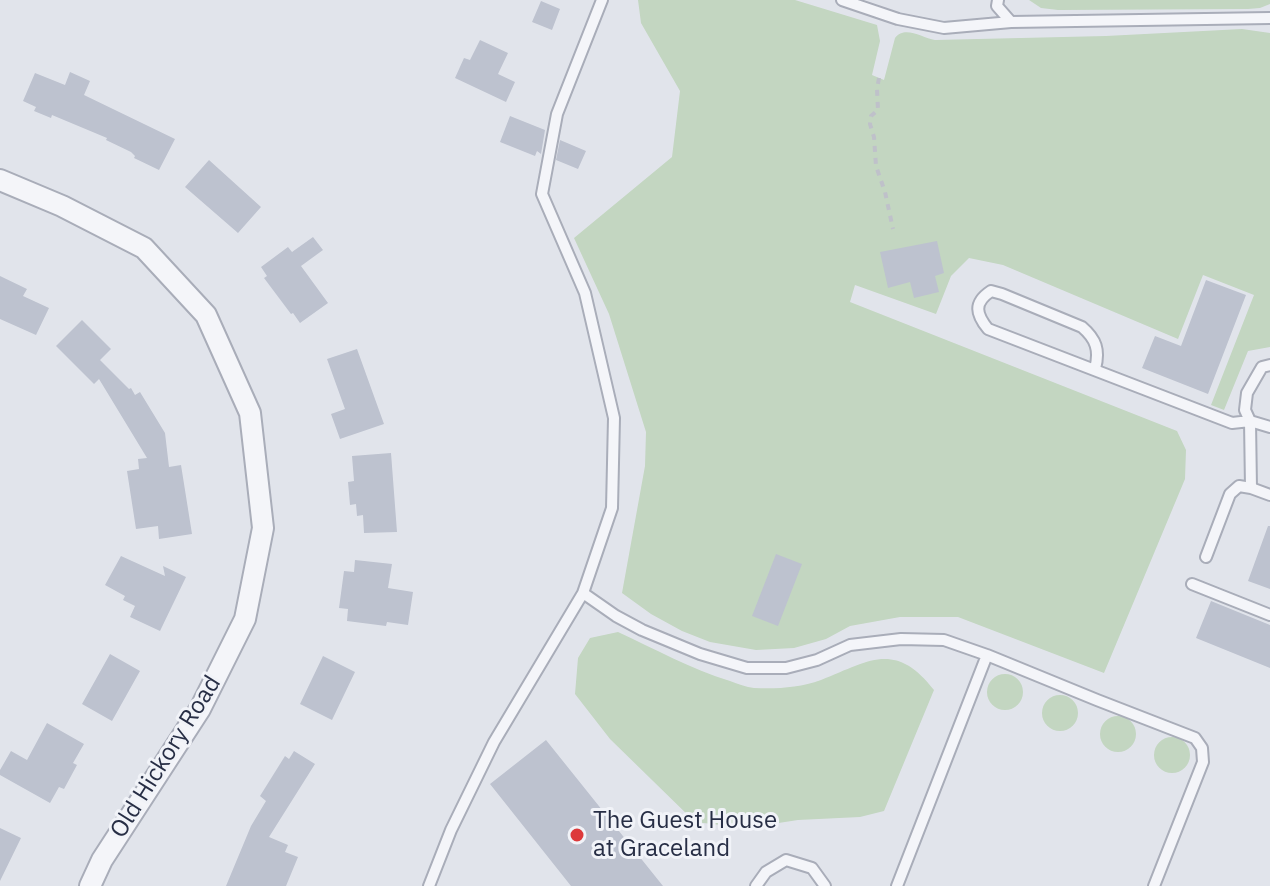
<!DOCTYPE html>
<html>
<head>
<meta charset="utf-8">
<style>
	body { margin:0 }
	canvas { display:block; background:#e1e4eb }
</style>
</head>
<body>
<canvas width="1270" height="886"></canvas>
<script>
const ctx = document.querySelector('canvas').getContext('2d');
ctx.lineJoin = 'round';
function fill(path, color) { ctx.fillStyle = color; ctx.fill(path, 'evenodd'); }
function strokePath(path, color, width, dash) { ctx.strokeStyle = color; ctx.lineWidth = width; ctx.lineCap = dash ? 'butt' : 'round'; ctx.setLineDash(dash || []); ctx.stroke(path); }
function drawText(font, color, halo, rows, align = 'center') {
  ctx.font = font + ' "IBM Plex Sans",sans-serif'; ctx.lineWidth = 6; ctx.setLineDash([]); ctx.textBaseline = 'middle'; ctx.strokeStyle = halo; ctx.fillStyle = color; for (const [text, x, y, turn = 0] of rows) {
    ctx.save(); ctx.translate(x, y); ctx.rotate((+turn || 0) * Math.PI / 180); ctx.textAlign = isNaN(turn) ? turn : align; if (halo) ctx.strokeText(text, 0, 0); ctx.fillText(text, 0, 0); ctx.restore();
  }
}
const green = new Path2D(`
	M638,0h157l82,25 3,16 -8,34 12,5 11,-42c10,-13 27,0 40,2l171,-4 136,-7 28,4v314l-22,4 -24,59 -13,-5 43,-110 -51,-20 -25,64 -175,-74 -34,-7 -18,18 -15,38 -81,-29 -5,17 327,129 9,19 -1,29 -81,194 -146,-56h-58l-50,9 -24,13 -32,9 -38,2 -46,-8 -28,-11 -31,-17 -29,-21 23,-127 1,-34 -37,-118 -35,-76 98,-81 8,-66 -39,-68z
	M1029,0h241v4l-10,4 -12,1 -190,1 -17,-2z
	M618,632c37,17 73,37 112,49 8,3 16,6 24,7 22,1 45,0 67,-8 48,-19 74,-40 113,10l-50,121 -24,6 -62,3 -52,8 -51,-6 -85,-83 -35,-45 3,-36 12,-20z
	M987 692a18 18 0 1 1 36 0a18 18 0 1 1-36 0Z
	M1042 713a18 18 0 1 1 36 0a18 18 0 1 1-36 0Z
	M1100 734a18 18 0 1 1 36 0a18 18 0 1 1-36 0Z
	M1154 755a18 18 0 1 1 36 0a18 18 0 1 1-36 0Z`);
const building = new Path2D(`
	M541,1l19,8 -8,21 -20,-8z
	M480,40l28,13 -10,21 17,8 -9,20 -51,-24 9,-20 6,2z
	M70,72l20,9 -6,14 91,44 -16,31 -25,-12 1,-2 -4,-4 -25,-12 1,-2 -55,-23 -1,3 -17,-7 2,-4 -13,-6 12,-28 30,12z
	M510,116l35,14 -4,24 -4,-3 -2,5 -35,-14z
	M560,140l26,11 -8,18 -22,-9z
	M209,160l52,47 -23,26 -53,-46z
	M313,237l10,13 -22,16 27,37 -28,20 -7,-10 -2,1 -27,-36 3,-2 -6,-9 27,-20 4,5z
	M937,241l7,32 -9,3 4,16 -25,6 -4,-16 -22,6 -8,-36z
	M0,276l27,13 -4,7 26,12 -13,27 -36,-16z
	M1206,280l40,15 -38,99 -66,-26 13,-32 26,10z
	M82,320l29,29 -11,11 29,29 2,-1 4,7 5,-3 25,41 4,34 12,-2 11,69 -33,5 -1,-13 -22,3 -9,-58 12,-2 -1,-10 9,-1 -48,-79 -5,5 -38,-38z
	M357,349l27,75 -44,15 -9,-25 14,-5 -18,-50z
	M391,453l6,79 -33,1 -1,-18 -6,1 -1,-12 -6,1 -2,-23 6,-1 -2,-25z
	M1268,526h2v63l-22,-8z
	M776,554l26,10 -24,62 -26,-10z
	M121,556l44,20 -2,-10 23,11 -26,54 -30,-14 5,-11 -12,-6 2,-4 -20,-11z
	M355,560l37,4 -4,24 25,4 -5,33 -21,-3 -1,4 -39,-5 1,-12 -9,-1 5,-37 10,1z
	M1211,601l59,24v43l-74,-30z
	M110,654l30,17 -28,50 -30,-17z
	M323,656l32,16 -23,48 -32,-16z
	M47,723l37,21 -11,19 4,2 -13,24 -5,-2 -9,16 -50,-28v-5l11,-19 16,9z
	M546,740l117,146h-92l-81,-102z
	M294,751l21,13 -46,73 19,8 -3,7 13,5 -12,29h-60l25,-60 15,-25 -6,-5 25,-40 4,3z
	M0,828l21,10 -21,43z`);
const path = new Path2D(`
	M879,78l-2,11 1,21 -7,6 -1,8 4,13 2,29 9,26 8,37`);
const service = new Path2D(`
	M842,0l56,19 46,9 67,-6
	M998,0l-1,6 14,16 259,-4
	M1270,365l-8,2 -15,26 -2,17 5,11 1,67 19,7
	M1095,369c5,-19 1,-30 -13,-42l-80,-33 -11,-3c-18,12 -15,23 -3,38l244,94 18,-2 20,6
	M1206,557l24,-63 9,-8 12,2
	M1192,584l78,31
	M583,593l33,23 26,14 58,24 47,14h39l31,-8 33,-15 51,-6 43,1 43,15
	M429,886l22,-56 43,-88 89,-149 29,-85 2,-90 -29,-125 -43,-99 15,-80 45,-114
	M756,886l10,-14 20,-12 26,8 13,18
	M897,886l90,-231 110,45 98,38 7,10 1,14 -49,124`);
const minor = new Path2D(`
	M0,180l62,26 82,42 62,67 44,98 13,115 -18,91 -45,90 -98,151 -12,26`);
const markers = [
	[577,835,8,"#dd393b"]
];
const streetNames = [
	["Old Hickory Road",166,757,-58]
];
const poiNames = [
	["The Guest House",593,821],
	["at Graceland",593,849]
];
fill(green, '#c3d6c1');
fill(building, '#bdc2cf');
strokePath(service, '#a9adb9', 14);
strokePath(minor, '#a9adb9', 24);
strokePath(path, '#bfc1ca', 4, [6, 6]);
strokePath(service, '#f4f5f9', 10);
strokePath(minor, '#f4f5f9', 20);
for (const [x, y, r, color] of markers) { const dot = new Path2D(); dot.arc(x, y, r, 0, 2 * Math.PI); ctx.fillStyle = color; ctx.fill(dot); strokePath(dot, '#f1f3f8', 3); }
drawText('24px', '#272e45', '#f1f3f8', streetNames);
drawText('24px', '#272e45', '#f1f3f8', poiNames, 'left');
</script>
</body>
</html>
